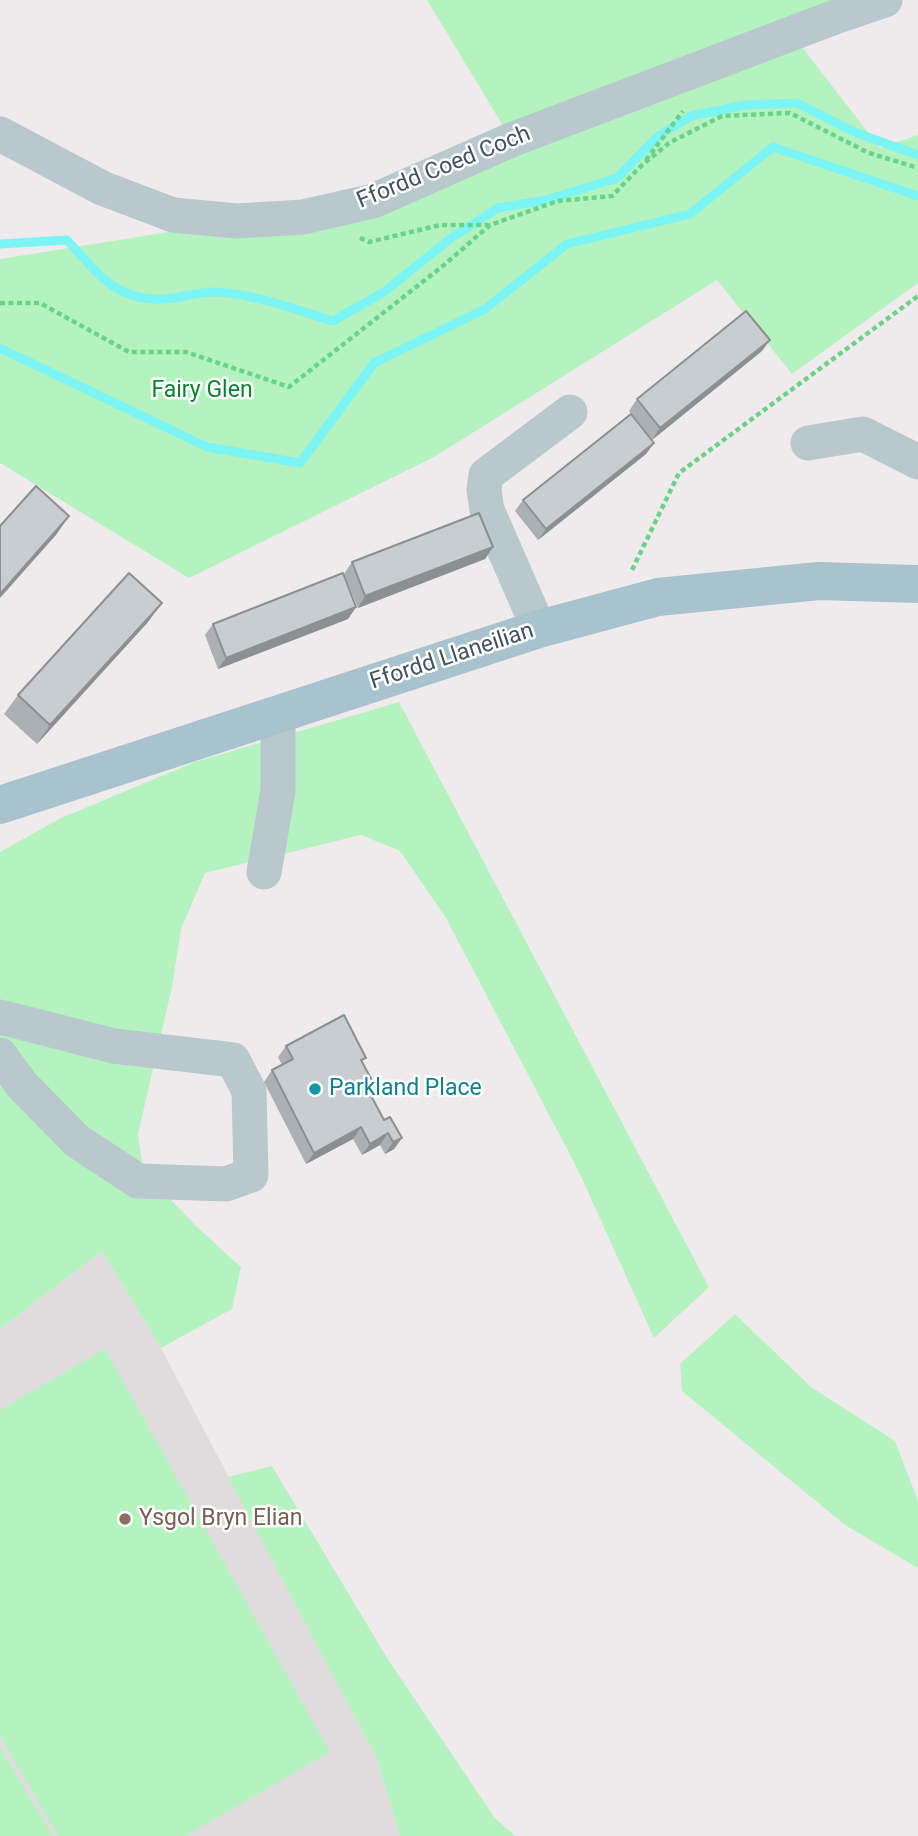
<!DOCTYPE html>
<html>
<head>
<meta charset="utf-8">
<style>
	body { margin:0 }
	canvas { display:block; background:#efebec }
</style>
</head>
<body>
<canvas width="918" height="1836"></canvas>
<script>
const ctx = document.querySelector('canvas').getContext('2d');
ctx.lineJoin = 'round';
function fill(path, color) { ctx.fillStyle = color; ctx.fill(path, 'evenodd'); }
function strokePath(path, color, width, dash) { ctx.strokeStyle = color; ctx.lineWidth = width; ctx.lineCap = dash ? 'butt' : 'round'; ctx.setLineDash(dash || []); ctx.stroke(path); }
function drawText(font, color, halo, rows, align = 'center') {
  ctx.font = font + ' Roboto,sans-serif'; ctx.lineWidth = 5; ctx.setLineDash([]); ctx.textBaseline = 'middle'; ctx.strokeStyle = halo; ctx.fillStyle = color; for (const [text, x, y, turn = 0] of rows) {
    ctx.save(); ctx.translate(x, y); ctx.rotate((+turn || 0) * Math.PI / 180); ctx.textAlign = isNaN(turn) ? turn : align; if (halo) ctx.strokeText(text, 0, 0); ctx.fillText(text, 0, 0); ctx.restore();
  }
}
const education = new Path2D(`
	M102,1251l59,97 216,411 23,77h-400v-507z`);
const green = new Path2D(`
	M427,0h459l-94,34 88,114 38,-13v148l-126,91 -75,-94 -283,177 -245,121 -189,-115v-204l237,-38 66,-4 208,-78z
	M399,702l310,585 -55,51 -75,-166 -133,-254 -46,-67 -39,-16 -156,38 -24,56 -9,58 -34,147 5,37 54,56 44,40 -9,42 -71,39 -59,-97 -102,78v-477l61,-34 134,-56z
	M735,1314l76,73 84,54 23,60v67l-73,-43 -163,-134 -2,-27z
	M105,1349l225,403 -144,84h-128l-58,-100v-326z
	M272,1466l117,195 106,157 20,18h-115l-23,-77 -149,-282z
	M0,1747l53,89h-53z`);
const stream = new Path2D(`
	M0,244l67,-4c30,32 49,62 97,59 18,-1 36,-8 54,-7 40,3 78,18 115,29l51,-29 67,-54 47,-30 48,-8 71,-22 40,-41 34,-21 54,-11 52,-2 57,29 64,23
	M0,348l207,99 93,16 74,-100 111,-54 82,-65 123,-30 83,-67 145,49`);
const path = new Path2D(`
	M646,160l37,-49
	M360,238l9,4 71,-17h48
	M0,303h40l89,49h57l103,35 155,-122 46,-40 68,-24 54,-5 29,-30 28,-23 53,-27 68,-3 79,40 49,15
	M632,570l47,-97 239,-177`);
const minor = new Path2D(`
	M0,134l102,54 71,27 64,6 66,-4 70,-16 138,-61 327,-124 47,-16
	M808,443l55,-9 55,28
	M539,629l-52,-119 -3,-20 2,-15 84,-63
	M264,872l14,-81v-77
	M0,1017l114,29 119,14 16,31 2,84 -25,9 -88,-3 -61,-40 -55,-56 -22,-30`);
const major = new Path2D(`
	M0,805l539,-176 119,-32 161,-16 99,3`);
const wall = new Path2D(`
	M762,351l-110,89 -23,-29 8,-12z
	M654,443l-8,11 -108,86 -23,-29 8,-11z
	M493,547l-8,12 -127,49 -14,-34 8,-12z
	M356,607l-8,12 -130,50 -13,-34 8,-11z
	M148,622l-111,122 -33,-30 14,-19z
	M286,1046l77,17 12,23 -6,7 15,27 18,18 -8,11 -9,5 -5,-9 -18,10 -9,-16 -47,25 -42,-82 8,-12 10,-5 -4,-8z`);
const shadedWall = new Path2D(`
	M770,340l-8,11 -110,89 8,-12z
	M654,443l-8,11 -108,86 8,-11z
	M69,516l-13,19 -56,63v-4z
	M493,547l-8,12 -127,49 7,-12z
	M162,603l-14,19 -111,122 13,-19z
	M356,607l-8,12 -130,50 8,-11z
	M361,1127l-8,12 -47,25 8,-11z
	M388,1133l-8,12 -18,10 8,-11z
	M402,1138l-8,11 -9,5 8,-12z`);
const building = new Path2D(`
	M746,311l24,29 -110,88 -23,-29z
	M631,414l23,29 -108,86 -23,-29z
	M36,486l33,30 -69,78v-68z
	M479,513l14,34 -128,49 -13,-34z
	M129,573l33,30 -112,122 -32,-30z
	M343,573l13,34 -130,51 -13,-34z
	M344,1015l22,43 -5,2 14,26 -7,4 16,30 6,-3 12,21 -9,4 -5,-9 -18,11 -9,-17 -47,26 -42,-83 21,-11 -7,-13z`);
const markers = [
	[315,1089,7,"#0f9aa8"],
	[125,1519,7,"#8d6e63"]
];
const streetNames = [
	["Ffordd Coed Coch",444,168,-22],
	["Ffordd Llaneilian",452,657,-18]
];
const parkNames = [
	["Fairy Glen",202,391]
];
const cultureNames = [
	["Parkland Place",329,1089]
];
const educationNames = [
	["Ysgol Bryn Elian",139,1519]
];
fill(education, '#e0dcde');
fill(green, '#b4f3bf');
strokePath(stream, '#7cf4f4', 9);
strokePath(path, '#69d489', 4.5, [5, 3.5]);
strokePath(minor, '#b8c8cd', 35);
strokePath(major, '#a8c3ce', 38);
fill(wall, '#abb0b4');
fill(shadedWall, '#8b9092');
fill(building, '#c7cdd1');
strokePath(building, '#8b9092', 2);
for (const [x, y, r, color] of markers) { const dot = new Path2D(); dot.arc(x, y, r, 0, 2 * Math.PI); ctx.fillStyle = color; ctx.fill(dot); strokePath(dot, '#fff', 2.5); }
drawText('23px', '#42545b', '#fff', streetNames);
drawText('23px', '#0d8230', '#fff', parkNames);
drawText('23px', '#0d838f', '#fff', cultureNames, 'left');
drawText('23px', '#785e54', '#fff', educationNames, 'left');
</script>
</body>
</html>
